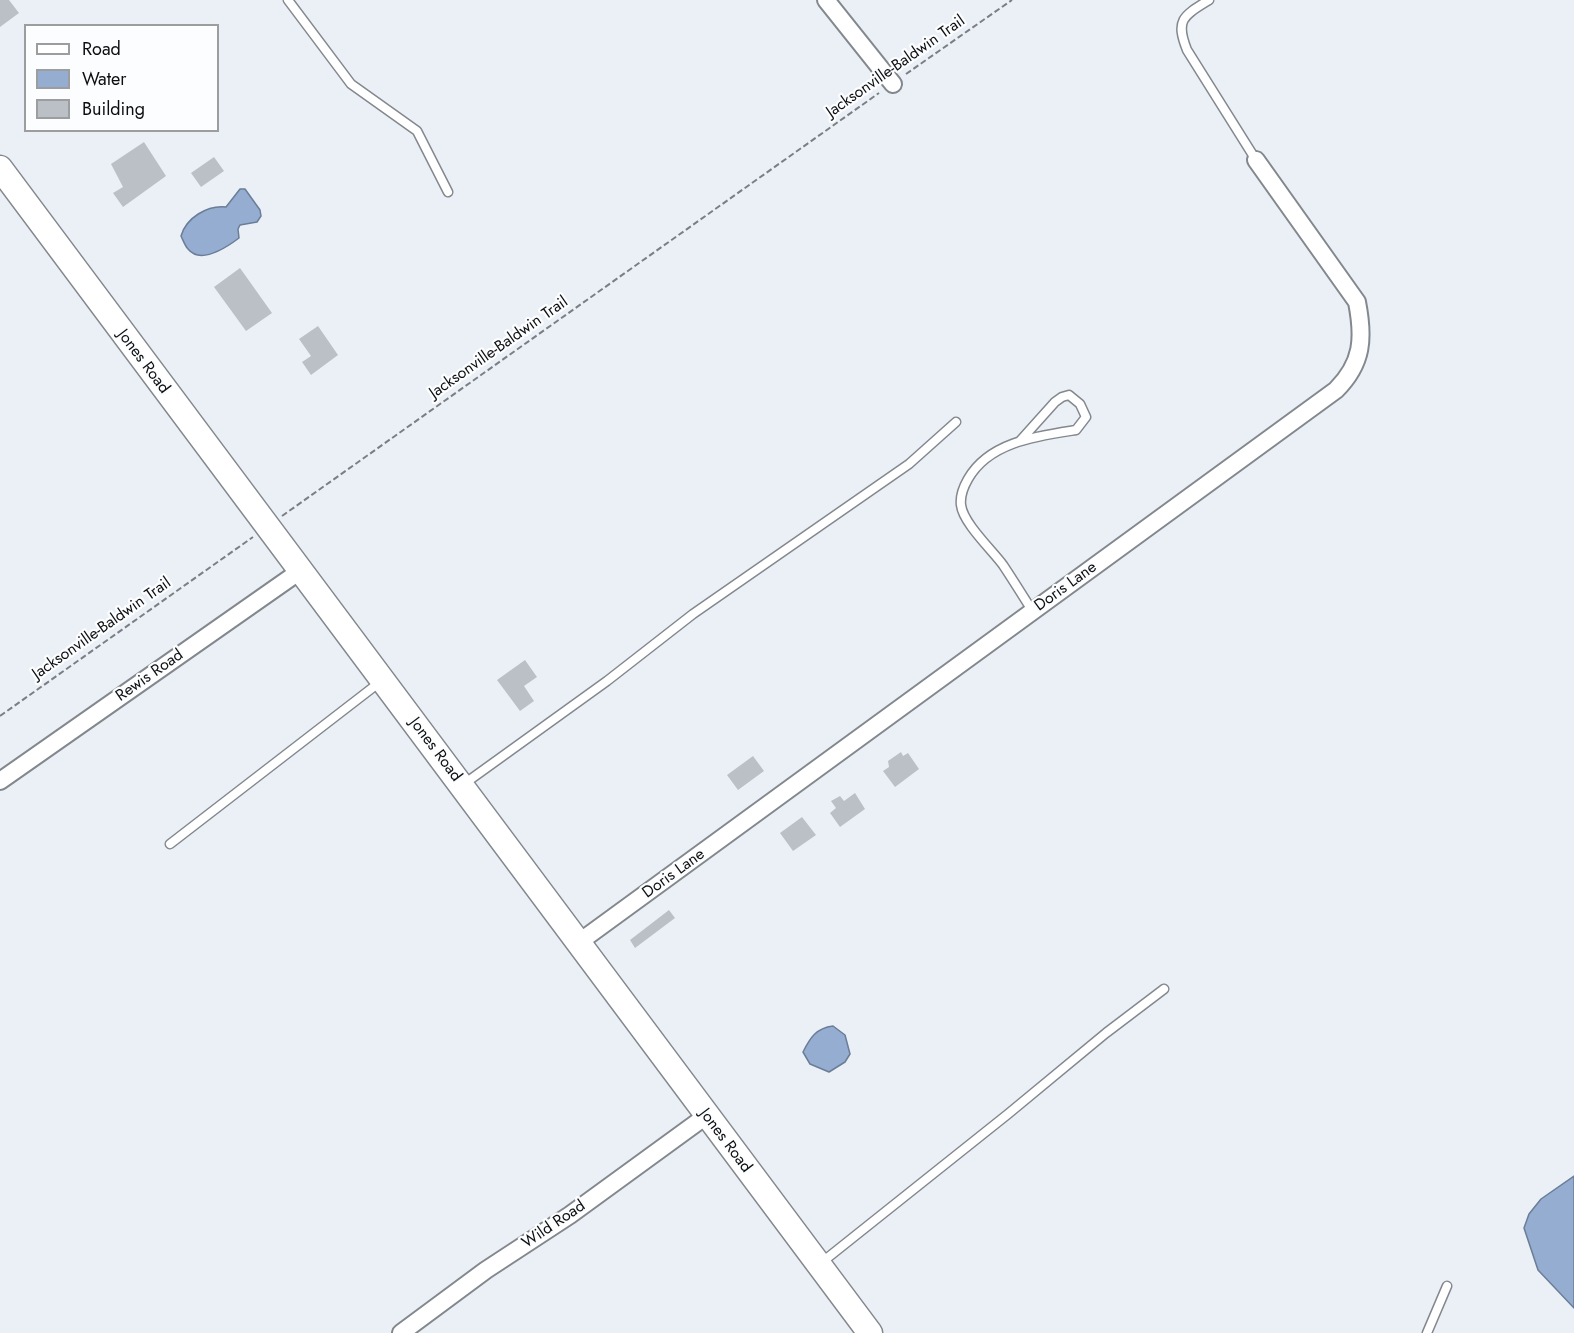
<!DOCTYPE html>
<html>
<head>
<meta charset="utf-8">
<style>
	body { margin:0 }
	#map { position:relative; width:1574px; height:1333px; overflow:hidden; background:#ebf0f7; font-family:Jost,sans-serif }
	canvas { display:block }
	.legend { position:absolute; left:24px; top:24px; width:195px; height:108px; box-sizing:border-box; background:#fcfdff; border:2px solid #9c9d9f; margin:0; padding:8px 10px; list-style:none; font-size:18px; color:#0c0e10 }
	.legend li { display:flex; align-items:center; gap:12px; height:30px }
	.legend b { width:30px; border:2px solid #9c9d9f }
</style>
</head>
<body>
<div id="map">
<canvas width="1574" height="1333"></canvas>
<ul class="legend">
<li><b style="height:8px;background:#fff"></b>Road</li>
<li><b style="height:16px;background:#94add1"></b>Water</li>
<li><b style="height:16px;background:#bbc0c7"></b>Building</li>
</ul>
</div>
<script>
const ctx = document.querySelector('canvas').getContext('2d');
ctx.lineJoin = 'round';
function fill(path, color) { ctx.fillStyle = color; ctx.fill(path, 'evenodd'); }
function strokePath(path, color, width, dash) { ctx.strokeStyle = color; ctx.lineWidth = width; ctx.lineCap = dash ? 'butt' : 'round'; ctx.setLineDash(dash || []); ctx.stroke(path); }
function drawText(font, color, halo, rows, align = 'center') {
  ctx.font = font + ' Jost,sans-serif'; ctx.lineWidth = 4.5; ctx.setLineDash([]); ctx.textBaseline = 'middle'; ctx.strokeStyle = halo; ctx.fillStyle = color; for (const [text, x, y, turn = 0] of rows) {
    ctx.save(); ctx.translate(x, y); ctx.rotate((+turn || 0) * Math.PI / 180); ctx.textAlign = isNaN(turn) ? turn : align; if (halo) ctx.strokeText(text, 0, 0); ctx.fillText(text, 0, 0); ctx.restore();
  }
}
const water = new Path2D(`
	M240,189h5l15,21 1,6 -4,6 -17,3 -2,4 1,9c-12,9 -38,27 -51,11 -3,-3 -5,-9 -7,-13 5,-18 26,-31 45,-29z
	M833,1026l12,9 5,19 -5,8 -16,10 -19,-8 -7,-12c7,-14 13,-24 30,-26z
	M1574,1176v132l-36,-38 -14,-42 5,-14 12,-15z`);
const building = new Path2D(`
	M0,0h9l10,13 -19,14z
	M144,142l22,34 -43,31 -10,-14 10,-6 -12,-23z
	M214,157l10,14 -23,16 -10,-14z
	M240,268l32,45 -26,18 -32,-44z
	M318,326l20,29 -27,20 -9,-13 9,-6 -12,-17z
	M525,660l12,17 -13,9 10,15 -14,10 -23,-31z
	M901,752l2,4 5,-3 11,16 -24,18 -12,-16 6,-4 -1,-6z
	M753,756l11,15 -26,19 -11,-15z
	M855,793l10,16 -25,18 -10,-14 6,-5 -5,-7 9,-5 4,5z
	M802,817l14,18 -23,16 -13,-18z
	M669,910l6,8 -40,30 -5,-8z`);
const path = new Path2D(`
	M906,74l106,-74
	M282,516l597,-423
	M0,716l253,-179`);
const lane = new Path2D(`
	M288,0l63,84 66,47 31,61
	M1209,0c-26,16 -34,20 -22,50l69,110
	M1020,441l35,-39 7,-5 7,-2 11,9 6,13 -10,13c-39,6 -87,12 -108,49 -4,7 -8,18 -7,26 2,18 31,45 42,60 10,15 20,31 30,47
	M464,784l143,-103 86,-67 216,-150 47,-42
	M170,844l210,-162
	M821,1263l187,-149 98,-81 58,-44
	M1427,1333l20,-47`);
const street = new Path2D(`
	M826,0l67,84
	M0,781l300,-210
	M578,943l758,-553c27,-27 28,-52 21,-88l-101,-142
	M401,1333l85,-63 84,-55 136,-99`);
const secondary = new Path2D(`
	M0,168l870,1165`);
const streetNames = [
	["Jacksonville-Baldwin Trail",896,67,-35],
	["Jacksonville-Baldwin Trail",499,348,-35],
	["Jones Road",143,362,53],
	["Doris Lane",1066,587,-36],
	["Jacksonville-Baldwin Trail",102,629,-35],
	["Rewis Road",150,676,-35],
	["Jones Road",435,750,53],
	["Doris Lane",674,874,-36],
	["Jones Road",725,1141,53],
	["Wild Road",554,1225,-34]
];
fill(water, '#94add1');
strokePath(water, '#6b7d97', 1.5);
fill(building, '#bbc0c7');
strokePath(lane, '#83888e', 11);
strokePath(street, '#83888e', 20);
strokePath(secondary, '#83888e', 27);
strokePath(path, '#7b7e83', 2, [6, 3]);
strokePath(lane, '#fff', 8);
strokePath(street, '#fff', 16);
strokePath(secondary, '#fff', 24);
drawText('16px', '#0c0e10', '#fcfdff', streetNames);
</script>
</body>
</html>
